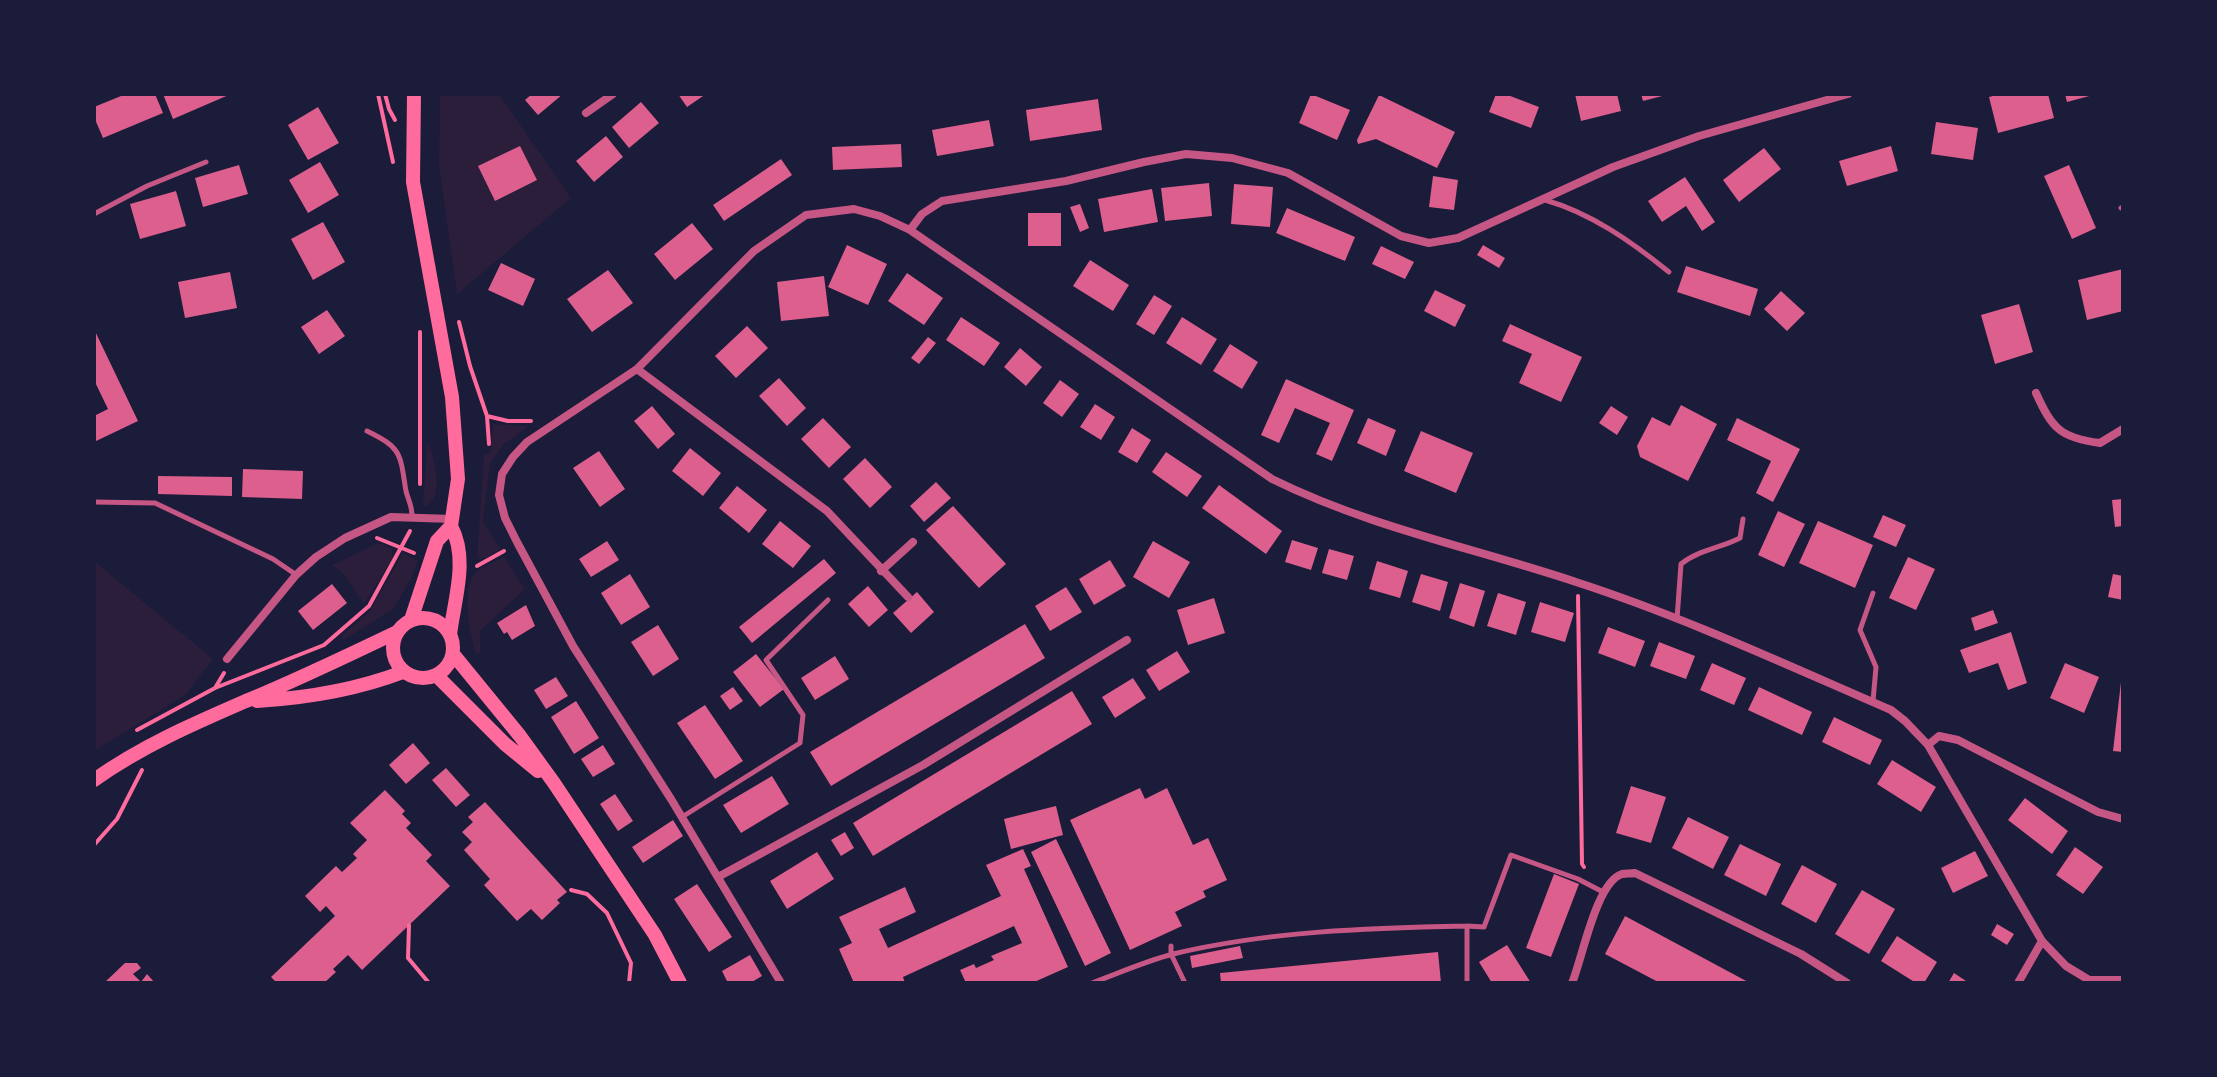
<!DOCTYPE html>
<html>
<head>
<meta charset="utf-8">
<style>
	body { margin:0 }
	#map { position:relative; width:2217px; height:1077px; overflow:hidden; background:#1b1b3a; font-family:"PT Serif",serif }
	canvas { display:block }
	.frame { position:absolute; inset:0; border:96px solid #1b1b3a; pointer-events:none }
</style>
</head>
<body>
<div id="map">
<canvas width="2217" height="1077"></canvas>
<div class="frame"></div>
</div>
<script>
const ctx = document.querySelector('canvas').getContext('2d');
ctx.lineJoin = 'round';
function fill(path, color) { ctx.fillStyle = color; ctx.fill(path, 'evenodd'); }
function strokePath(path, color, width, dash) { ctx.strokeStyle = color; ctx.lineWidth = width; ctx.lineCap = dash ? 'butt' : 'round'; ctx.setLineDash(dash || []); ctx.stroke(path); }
const green = new Path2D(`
	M440,94h59l72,104 -114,96 -18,-129zM520,146l17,34 -42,21z
	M493,424l36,2 -25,18 -14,20 -7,57 17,28 -14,9 -9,1 7,-104 6,-1z
	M427,445h3c4,18 16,54 -7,62z
	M378,543l14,5v11l-28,45 -20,-30 -12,-9z
	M403,553l15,8 -7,18 -18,30 -49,31 -3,-1 1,-4 27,-23z
	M504,557l21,32 -45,42v22l-4,1c-6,-19 -16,-65 0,-82 6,-6 20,-11 28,-15z
	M94,561l119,98 -28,36 -91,56z`);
const building = new Path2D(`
	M126,94h29l8,19 -60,25 -9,-21v-10z
	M163,94h68l-58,25z
	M532,94h31l-25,21 -13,-15z
	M678,94h28l-19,13z
	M1311,94l39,16 -13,30 -38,-17z
	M1496,94h9l34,13 -8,21 -42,-16z
	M1575,94h42l4,17 -40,10z
	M1641,94h25v1l-23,6z
	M2001,94h47l6,24 -56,15 -9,-36z
	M2065,94h27l1,1 -26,7z
	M1379,95l76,37 -18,36 -61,-29 -18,5 -1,-4z
	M1098,99l4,31 -72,11 -4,-31z
	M641,102l18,21 -30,25 -17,-21z
	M318,107l21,36 -31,17 -20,-35z
	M989,120l5,26 -57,10 -5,-26z
	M1936,122l42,6 -5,32 -42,-6z
	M606,136l17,21 -29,25 -18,-21z
	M901,144l1,23 -69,3 -1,-23z
	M520,146l17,34 -42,21 -17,-35z
	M1891,146l7,25 -51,15 -8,-25z
	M1764,148l17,21 -42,33 -16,-22z
	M781,159l11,16 -68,46 -11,-16z
	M320,162l19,33 -31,18 -19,-33z
	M239,165l9,29 -45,13 -8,-29z
	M2069,165l27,63 -24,11 -28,-63z
	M1433,176l25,4 -4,30 -25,-3z
	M1685,177l30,45 -13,9 -16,-25 -24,16 -14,-21z
	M1209,183l3,33 -47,5 -4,-33z
	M1234,184l39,3 -3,40 -39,-3z
	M1152,189l6,33 -54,10 -6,-33z
	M176,191l10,35 -46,13 -10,-35z
	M1080,204l9,24 -9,4 -10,-25z
	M1287,208l68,29 -10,24 -69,-28z
	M1028,213h33v33h-33z
	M323,222l22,40 -32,18 -22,-41z
	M692,223l21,26 -38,31 -21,-26z
	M847,245l40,19 -19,41 -40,-18z
	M1483,245l22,13 -6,10 -22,-13z
	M1381,246l33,16 -9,17 -33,-15z
	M1090,260l39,25 -16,26 -40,-25z
	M501,263l34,16 -12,27 -35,-16z
	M1686,266l72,23 -8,27 -73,-24z
	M2123,269v42l-36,9 -9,-40z
	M608,270l25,33 -41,29 -25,-33z
	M230,272l7,36 -52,10 -7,-36z
	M907,273l36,25 -19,27 -36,-24z
	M824,276l5,40 -48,5 -4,-39z
	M1435,290l31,15 -11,22 -31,-16z
	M1781,291l24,22 -18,18 -23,-22z
	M1154,295l18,11 -18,29 -18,-11z
	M2019,304l14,48 -38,12 -14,-49z
	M327,310l18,26 -26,18 -18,-27z
	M961,317l39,26 -16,23 -38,-26z
	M1182,317l35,22 -16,26 -35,-22z
	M1510,324l72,33 -21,45 -42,-19 13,-29 -30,-13z
	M747,326l21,22 -32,30 -21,-22z
	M94,329l44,92 -44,21v-26l14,-7 -14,-29z
	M928,337l8,6 -17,21 -8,-6z
	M1230,344l28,18 -16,27 -29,-18z
	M1020,348l22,19 -16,19 -22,-19z
	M779,378l27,30 -19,18 -28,-30z
	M1286,379l68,31 -22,51 -16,-7 14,-31 -35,-15 -16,35 -18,-8z
	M1060,380l19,14 -17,23 -19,-14z
	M1095,404l20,13 -14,23 -21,-13z
	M1681,405l36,19 -29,57 -48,-24 -3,-11 15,-29 18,9z
	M652,406l23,28 -17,15 -24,-28z
	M1611,406l17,11 -11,18 -18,-12z
	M823,418l28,29 -22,21 -28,-29z
	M1368,418l28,12 -10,26 -29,-13z
	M1737,418l63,31 -27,53 -17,-9 15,-32 -44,-21z
	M1132,428l19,12 -14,23 -19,-11z
	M1421,431l52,22 -17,40 -52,-22z
	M690,448l31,25 -18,23 -31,-25z
	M599,451l26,38 -25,18 -27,-39z
	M1166,452l36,24 -15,21 -35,-25z
	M865,458l27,29 -22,21 -27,-29z
	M243,469l60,2 -1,28 -60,-2z
	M158,476l74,1v19l-74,-2z
	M936,482l15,16 -27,24 -14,-16z
	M1219,485l63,46 -16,23 -64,-46z
	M737,486l30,24 -18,23 -30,-25z
	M2123,499v27l-8,1 -3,-27z
	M953,506l53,58 -27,24 -53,-58z
	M1778,511l27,13 -21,43 -26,-12z
	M1883,515l23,10 -10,22 -23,-10z
	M780,521l31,25 -18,22 -31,-24z
	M1818,521l55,24 -18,43 -56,-25z
	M1292,540l26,8 -7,22 -26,-8z
	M607,541l12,19 -28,17 -12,-18z
	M1153,541l37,21 -21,36 -36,-21z
	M1329,549l25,7 -7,24 -25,-7z
	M1908,557l27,12 -19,41 -27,-12z
	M824,559l12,14 -84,70 -13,-16z
	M1110,560l16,26 -32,19 -15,-26z
	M1377,561l31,10 -8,27 -31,-9z
	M630,574l20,33 -29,18 -20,-32z
	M1421,574l27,8 -8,29 -28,-9z
	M2113,574l10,2v24l-15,-3z
	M1460,583l25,8 -11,36 -25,-9z
	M332,584l15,19 -34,27 -15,-19z
	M868,586l20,24 -19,17 -21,-23z
	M1066,587l16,25 -32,19 -15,-25z
	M917,592l17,20 -23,21 -18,-20z
	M1498,593l28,9 -10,33 -29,-9z
	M1214,598l11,35 -37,12 -11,-35z
	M1540,602l34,11 -9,29 -34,-10z
	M526,605l9,21 -23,14 -5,-8 -3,2 -7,-11z
	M1993,610l5,13 -23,8 -4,-13z
	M1025,624l20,34 -214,128 -21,-34z
	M658,625l21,34 -26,17 -22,-34z
	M1608,627l37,14 -10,26 -37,-14z
	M2011,632l16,51 -19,7 -10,-27 -29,10 -9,-23z
	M1659,642l36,14 -9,23 -36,-13z
	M1177,651l13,21 -31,19 -13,-21z
	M756,654l28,35 -24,18 -27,-35z
	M835,656l14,23 -34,21 -14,-22z
	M1712,663l34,15 -12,27 -34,-15z
	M2065,663l34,14 -15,36 -34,-15z
	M556,677l12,19 -22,13 -12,-19z
	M1133,678l13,20 -31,20 -13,-21z
	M2121,682h2v70l-10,-1z
	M733,687l10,14 -13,9 -10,-14z
	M1759,687l53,25 -10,23 -54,-25z
	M1072,691l20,33 -219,132 -20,-33z
	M576,701l23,37 -25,16 -23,-37z
	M705,705l38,56 -28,18 -38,-56z
	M1834,717l48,23 -12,25 -48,-23z
	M413,743l17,20 -24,21 -17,-19z
	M603,745l12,19 -22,13 -12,-18z
	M1892,760l44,27 -15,25 -44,-28z
	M446,768l24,27 -14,12 -24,-27z
	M772,776l17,28 -48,29 -18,-28z
	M1631,786l35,11 -15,46 -35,-10z
	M1140,788l5,11 22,-11 26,57 15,-7 19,42 -24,11 3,6 -31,15 7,14 -52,24 -60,-130z
	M385,790l20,21 -3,3 9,9 -5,5 26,27 -6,6 24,25 -88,84 -14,-15 -15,14 3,3 -12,11h-47l-6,-6 64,-61 -9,-10 -6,6 -15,-16 31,-30 6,6 15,-14 -4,-4 14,-14 -17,-17z
	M615,794l18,27 -15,10 -18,-27z
	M2025,798l43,33 -16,23 -44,-34z
	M485,802l82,90 -10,8 3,3 -18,17 -11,-11 -14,12 -33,-36 6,-6 -26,-29 8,-8 -10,-10 11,-10 -5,-5z
	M1056,806l7,29 -52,14 -7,-30z
	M1688,817l41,20 -16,32 -41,-21z
	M673,820l10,16 -40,27 -11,-16z
	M845,832l9,16 -13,8 -10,-16z
	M1056,839l55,114 -26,13 -54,-114z
	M1740,844l41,20 -15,32 -42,-21z
	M2075,847l28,20 -20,27 -27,-19z
	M1023,849l8,17 -7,3 44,98 -36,16h-66l-6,-13 14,-6 2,4 18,-8 -3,-4 31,-13 -8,-17 -111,51 2,6h-51l-15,-34 13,-6 -13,-26 66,-30 11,25 -37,17 9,19 113,-52 -15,-31z
	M1975,851l13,25 -35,17 -12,-25z
	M817,852l17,27 -47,30 -17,-28z
	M1802,865l35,19 -21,39 -35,-19z
	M1554,874l25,10 -28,73 -25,-9z
	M697,884l35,53 -23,15 -35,-53z
	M1862,890l33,19 -26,45 -34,-20z
	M1625,916l125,67h-90l-55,-29z
	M1997,924l17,10 -7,11 -16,-10z
	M1897,936l40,26 -13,21h-8l-35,-22z
	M1507,945l24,38h-39l-13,-21z
	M1240,946l3,12 -51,10 -2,-12z
	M1438,952l3,31h-220l-1,-10z
	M750,955l12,21 -12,7h-22l-6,-12z
	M125,963h12l4,5 -8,6 8,8 6,-8 8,9h-51z
	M1954,973l15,10h-21z`);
const path = new Path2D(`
	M378,94l15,68
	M385,94l4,15 6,11
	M459,322l11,44 17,50 21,5h23
	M487,416l2,28
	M420,484v-152
	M377,538l37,15
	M477,566l27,-15
	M1578,596l4,268 2,3
	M215,688l109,-43 45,-39 41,-75
	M137,730l78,-42 9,-15
	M94,845l23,-26 25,-49
	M571,890l16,4 20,19 24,50 -2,20
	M409,925l-1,33 21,25`);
const service = new Path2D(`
	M1545,200c46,13 87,42 124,72
	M2121,208l2,-1
	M94,214l53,-28 59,-24
	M367,431c32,16 33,20 38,54 1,12 7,18 7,31
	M94,502l61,1 118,56 22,15
	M1677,619l4,-55c17,-14 40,-16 59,-26l3,-19
	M1873,701l3,-34 -16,-37 13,-37
	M682,817l118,-74 3,-28 -37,-55 62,-60
	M1467,926l17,1 27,-72 67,24 25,13
	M1171,946v8l14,29
	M1092,983c27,-10 54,-22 81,-29 96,-23 196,-26 294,-28v57`);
const minor = new Path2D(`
	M586,113l27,-19
	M910,230l12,-16 20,-13 124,-20 78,-19 42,-8 46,4 56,15 113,63 28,7 29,-5 155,-71 86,-31 149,-42
	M637,369l190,142 81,86
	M2036,393c16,35 24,45 64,50l23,-14
	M881,571l32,-29
	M227,659l69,-84 20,-18 29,-19 46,-21 61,2
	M1928,745l11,-9 19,4 140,72 25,7
	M718,877l205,-112 204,-125
	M2091,980h32
	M781,983l-110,-184 -98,-153 -56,-104 -12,-24 -6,-23 3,-21 11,-17 14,-15 110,-73 117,-118 52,-36 48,-6 26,7 30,14 362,249c97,48 202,69 304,103 108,35 211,83 315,128l14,11 23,24 114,196 24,25 28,17
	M1572,983c10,-23 24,-101 50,-109 4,-1 8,0 13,-1l166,81 46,29
	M2018,983l24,-42`);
const primary = new Path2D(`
	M393 648a30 30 0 1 1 60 0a30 30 0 1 1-60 0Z
	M411,620l26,-79 14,-15 7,-47 -6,-82 -39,-215 1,-88
	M450,635c4,-35 19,-76 1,-109
	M453,654l67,82 34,47 101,152 25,48
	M437,676l68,68 33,27
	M257,701c50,-3 99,-11 146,-29
	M94,780c48,-34 99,-56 152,-79 51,-21 101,-45 151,-69`);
fill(green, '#2a1e3b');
fill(building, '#dd5f8e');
strokePath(path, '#ff6b9d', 4);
strokePath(service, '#c65784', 5);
strokePath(minor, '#c65784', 8);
strokePath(primary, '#ff6b9d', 14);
</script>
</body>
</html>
